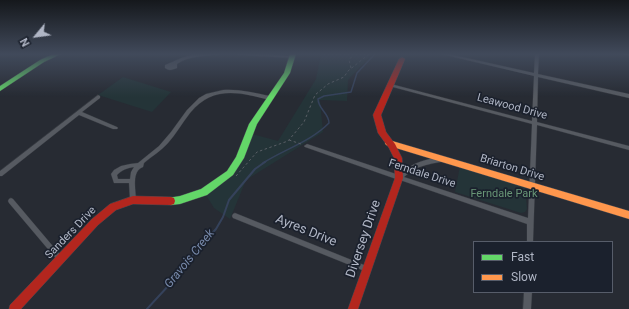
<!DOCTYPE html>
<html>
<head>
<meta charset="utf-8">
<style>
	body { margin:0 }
	#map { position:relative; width:629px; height:309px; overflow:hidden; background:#272b33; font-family:Roboto,sans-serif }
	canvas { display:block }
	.legend { position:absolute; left:473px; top:241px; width:140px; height:52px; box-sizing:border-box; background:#1b212d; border:1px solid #575d6a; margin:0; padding:5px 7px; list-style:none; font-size:12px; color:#b0b6c5 }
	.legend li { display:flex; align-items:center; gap:8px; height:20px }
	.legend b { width:20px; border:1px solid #575d6a }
	.north { position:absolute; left:16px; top:16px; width:40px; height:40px; -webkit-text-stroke:3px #1b212d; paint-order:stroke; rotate:241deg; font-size:11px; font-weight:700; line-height:16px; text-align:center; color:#b0b6c5 }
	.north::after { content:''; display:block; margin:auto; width:14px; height:18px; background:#b0b6c5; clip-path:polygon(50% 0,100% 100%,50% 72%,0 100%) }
</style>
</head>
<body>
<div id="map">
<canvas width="629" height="309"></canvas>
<ul class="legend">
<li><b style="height:5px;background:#63d668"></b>Fast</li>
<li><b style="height:5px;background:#ff974d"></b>Slow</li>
</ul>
<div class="north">N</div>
</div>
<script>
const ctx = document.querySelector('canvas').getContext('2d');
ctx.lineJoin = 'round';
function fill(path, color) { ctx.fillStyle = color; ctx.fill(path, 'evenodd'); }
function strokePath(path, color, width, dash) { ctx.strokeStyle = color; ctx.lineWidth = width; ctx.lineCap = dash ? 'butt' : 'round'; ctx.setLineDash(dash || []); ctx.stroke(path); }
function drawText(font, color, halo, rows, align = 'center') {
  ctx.font = font + ' Roboto,sans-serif'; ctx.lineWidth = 3.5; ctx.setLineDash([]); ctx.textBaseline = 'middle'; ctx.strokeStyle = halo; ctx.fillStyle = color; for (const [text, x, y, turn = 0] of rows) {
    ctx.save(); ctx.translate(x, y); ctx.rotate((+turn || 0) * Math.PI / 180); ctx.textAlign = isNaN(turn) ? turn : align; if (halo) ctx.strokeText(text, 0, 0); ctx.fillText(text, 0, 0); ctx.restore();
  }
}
const green = new Path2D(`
	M321,54h51l-24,26 -1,21 -27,-1 3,32 -77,48 -16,39 -16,-11 -8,-13c26,-17 38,-30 46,-61l26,7 38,-62z
	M123,77l48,15 -19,20 -54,-17z
	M460,166l65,21 2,22 -2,3 -4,1 -66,-21z`);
const streamFar1 = new Path2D(`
	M263,163c22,-14 47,-21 66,-40 0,-10 -11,-14 -11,-24l6,-3 27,-4 6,-19 18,-19`);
const stream = new Path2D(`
	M147,309l34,-37 14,-20 21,-23 7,-12 6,-17 26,-31 10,-7`);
const path = new Path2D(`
	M351,68l-2,-8 5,-6
	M289,140l12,4
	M236,176l21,-24 31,-11 16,-19 11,-27 13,-11 16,-7 4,-6 21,-17`);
const street = new Path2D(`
	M195,54h24l-2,1c-14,1 -28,1 -40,9v4c-5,2 -8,3 -12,0v-3c10,-4 19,-9 30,-11z
	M237,54h26l29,2 2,1 -2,1 -53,-3z
	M441,54h8l85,19 1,-19h4l-1,20 91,20v4l-91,-21 -1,45 92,24v4l-92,-25 -4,117h-6v-18l-127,-44h-3l-1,-1 -91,-32 -1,-1 3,-2 92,31c14,-13 26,-16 44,-18h2l1,2 -1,2c-17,4 -26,3 -41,16l124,41 4,-94 -143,-38v-1l2,-1 141,37 2,-45z
	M624,54h5v2z
	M223,90c16,-1 31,3 47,6l2,2 -2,2c-31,-8 -57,-15 -80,13 -8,10 -14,21 -22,30 -7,8 -16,13 -24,20l-1,4c-12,4 -7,23 -7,33l-1,2 -2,1 -2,-1 -1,-2 -1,-17h-15l-3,-9 3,-4 7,-4 9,-2 8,-1 21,-17 12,-14 16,-22 12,-12 7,-4zM134,167l-3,5 -1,7h-12l-1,-4c5,-5 10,-7 17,-8z
	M98,95l2,1v2l-18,14 35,15 1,1 -1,1h-4l-34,-14 -77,61h-2v-5z
	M11,198l2,1 49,58 1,2 -1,2 -2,1 -2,-1 -49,-58 -1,-2 1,-2z
	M235,213l134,54 2,2 -2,2 -2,1 -134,-54 -1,-2 1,-2z
	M524,292h8l-1,17h-8z`);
const fast = new Path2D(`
	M53,54h8l-17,8 -44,29v-5l40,-26z
	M290,54h6l-6,19 -33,51 -13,34 -11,17 -26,20 -27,9 -9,1 -3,-1 -1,-3 1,-3 12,-2 21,-7 26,-18 9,-14 13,-33 35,-51z`);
const slow = new Path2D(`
	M389,140l240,71v8l-243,-74 -1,-2z`);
const jam = new Path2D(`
	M402,57l3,2 -24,56 5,17 9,12 7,14 1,20 -45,131h-10l47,-131 -1,-20 -5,-10 -11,-15 -5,-18 26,-56z
	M133,196l38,1 3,1 1,3 -1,3 -3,1 -38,-1 -17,6 -18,15 -77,84h-12l1,-4 82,-86 18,-15z`);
const streetNames = [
	["Leawood Drive",512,107,15],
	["Briarton Drive",512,168,17],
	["Ferndale Drive",422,174,18],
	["Sanders Drive",71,233,-46]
];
const parkNames = [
	["Ferndale Park",504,194]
];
const waterNames = [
	["Gravois Creek",190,259,-51]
];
const nearStreetnames = [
	["Ayres Drive",306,231,22],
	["Diversey Drive",364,239,-71]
];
fill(green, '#243438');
strokePath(streamFar1, '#35425b', 1.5);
strokePath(stream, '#35425b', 2);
strokePath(street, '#43464c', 0.5);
strokePath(fast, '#444850', 1);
strokePath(slow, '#444850', 1);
strokePath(jam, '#444850', 1);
strokePath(path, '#595e65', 1, [2.5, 2.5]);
fill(street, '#565a61');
fill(fast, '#63d668');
fill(slow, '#ff974d');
fill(jam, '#b3261e');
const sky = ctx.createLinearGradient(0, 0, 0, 97);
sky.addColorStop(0, '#15181c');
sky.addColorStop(0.56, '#414a5b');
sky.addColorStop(1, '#414a5b00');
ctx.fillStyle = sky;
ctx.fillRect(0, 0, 629, 97);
drawText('11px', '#b0b6c5', '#1b212d', streetNames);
drawText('11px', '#689576', '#1b212d', parkNames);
drawText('italic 12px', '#798bac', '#1b212d', waterNames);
drawText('13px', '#b0b6c5', '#1b212d', nearStreetnames);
</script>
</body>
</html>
